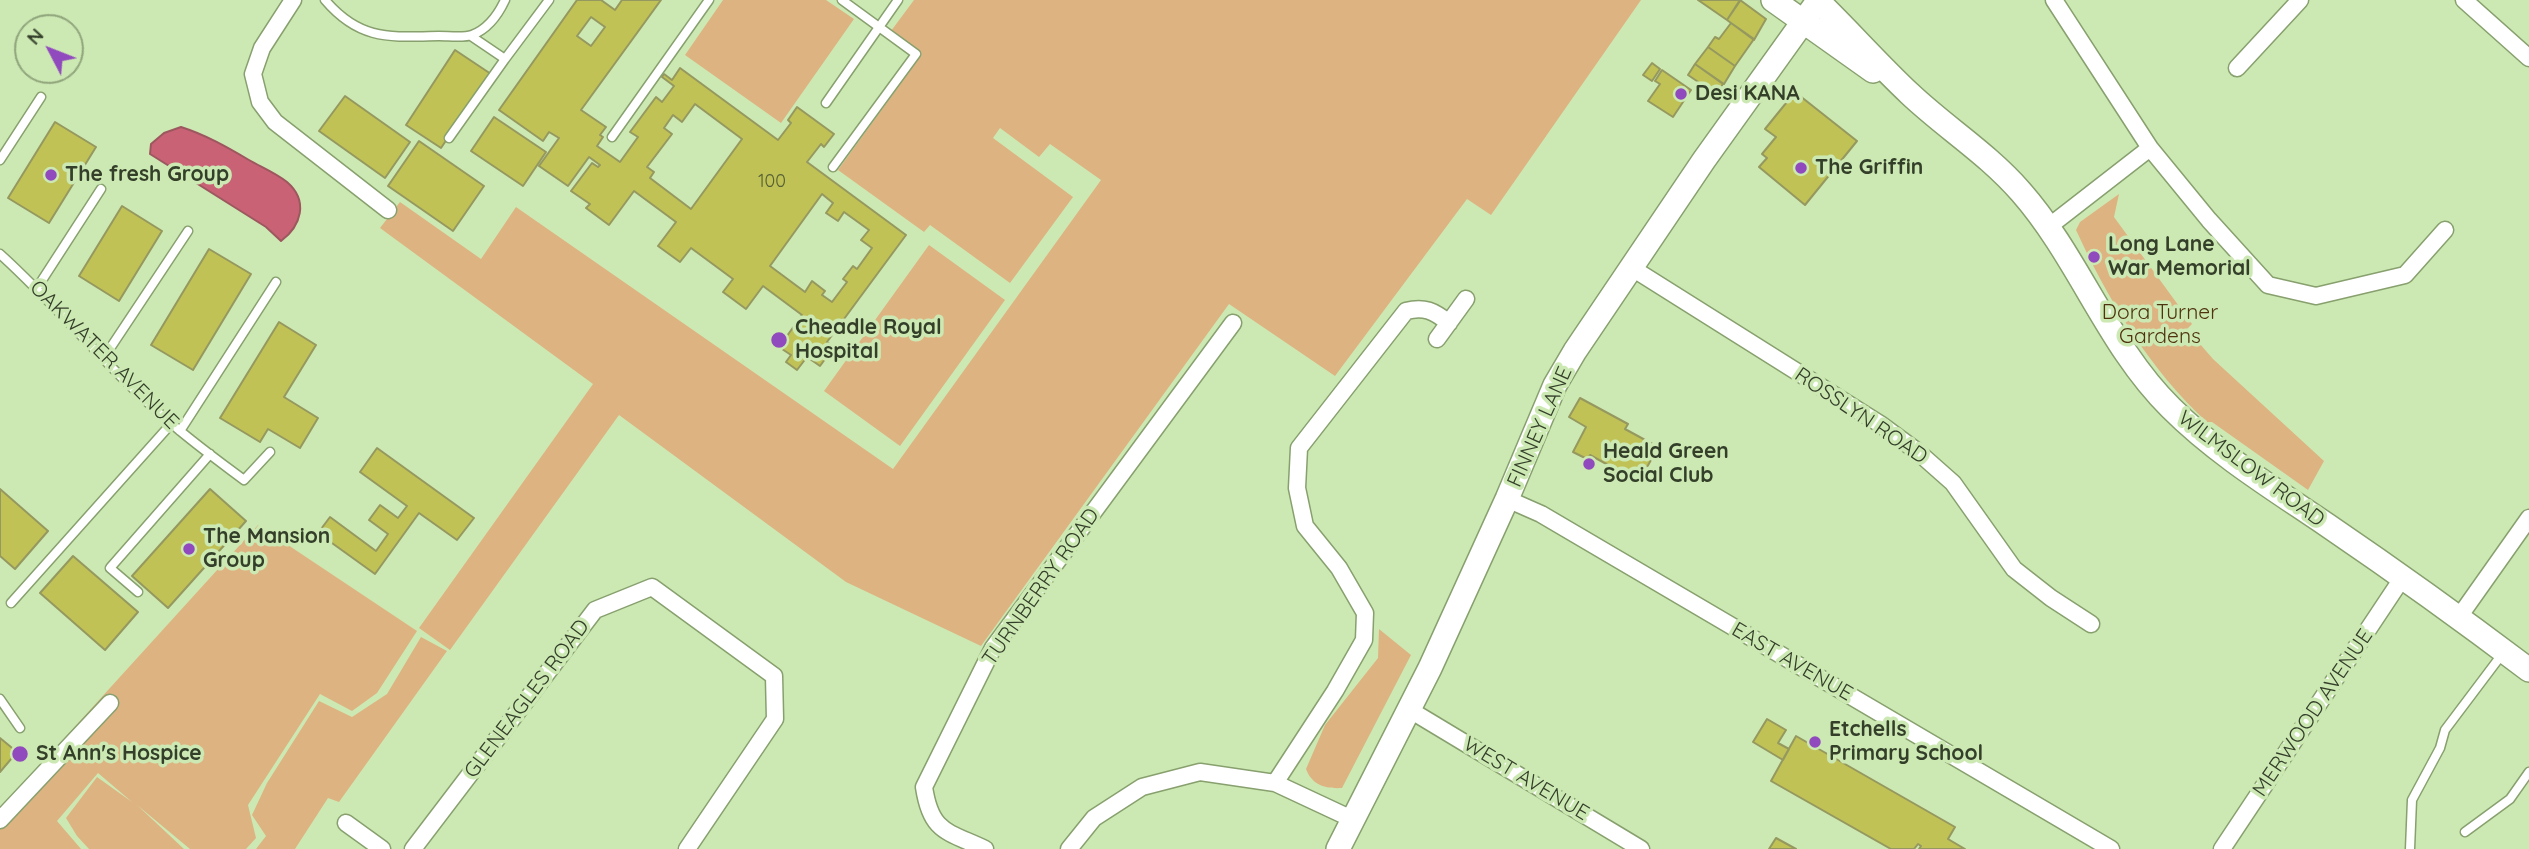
<!DOCTYPE html>
<html>
<head>
<meta charset="utf-8">
<style>
	body { margin:0 }
	#map { position:relative; width:2529px; height:849px; overflow:hidden; background:#cde9b3; font-family:Quicksand,sans-serif }
	canvas { display:block }
	.north { position:absolute; left:14px; top:14px; width:70px; height:70px; box-sizing:border-box; background:#cde9b3; border:2px solid #90a57c; border-radius:50%; rotate:312deg; font-size:19px; font-weight:700; line-height:28px; text-align:center; color:#343f2a }
	.north::after { content:''; display:block; margin:auto; width:24px; height:32px; background:#914abd; clip-path:polygon(50% 0,100% 100%,50% 72%,0 100%) }
</style>
</head>
<body>
<div id="map">
<canvas width="2529" height="849"></canvas>
<div class="north">N</div>
</div>
<script>
const ctx = document.querySelector('canvas').getContext('2d');
ctx.lineJoin = 'round';
function fill(path, color) { ctx.fillStyle = color; ctx.fill(path, 'evenodd'); }
function strokePath(path, color, width, dash) { ctx.strokeStyle = color; ctx.lineWidth = width; ctx.lineCap = dash ? 'butt' : 'round'; ctx.setLineDash(dash || []); ctx.stroke(path); }
function drawText(font, color, halo, rows, align = 'center') {
  ctx.font = font + ' Quicksand,sans-serif'; ctx.lineWidth = 7; ctx.setLineDash([]); ctx.textBaseline = 'middle'; ctx.strokeStyle = halo; ctx.fillStyle = color; for (const [text, x, y, turn = 0] of rows) {
    ctx.save(); ctx.translate(x, y); ctx.rotate((+turn || 0) * Math.PI / 180); ctx.textAlign = isNaN(turn) ? turn : align; if (halo) ctx.strokeText(text, 0, 0); ctx.fillText(text, 0, 0); ctx.restore();
  }
}
const green = new Path2D(`
	M723,0h103l28,19 -73,104 -96,-68z
	M914,0h727l-150,215 -24,-16 -132,177 -106,-72 -248,342 -135,-64 -227,-167 -169,235 -31,-22 174,-244 -213,-156 20,-26 81,57 35,-52 377,262 208,-289 -51,-36 -11,13 -39,-29 -7,10 80,59 -63,86 -80,-58 -6,7 -86,-62 76,-105 3,-12 -26,-22z
	M2119,194l-5,23 78,107 -5,5 26,30 111,102 -16,29 -96,-68h-5c-57,-52 -99,-122 -131,-192l4,-8z
	M929,245l76,55 -105,146 -76,-55z
	M258,525l159,106 -40,62 -25,18 -32,-17 -72,111 8,33 -10,11h-56l-53,-44 47,44h-95l-12,-13 -11,-18 31,-41 35,25 -34,-29 -41,48 24,28h-81v-40z
	M1379,629l32,26 -69,133c-17,1 -30,-3 -36,-19l19,-44 53,-67z
	M421,637l26,14 -108,151 -11,-4 -33,51h-39l10,-13 -14,-21 15,-32 52,-82 33,16 35,-23z`);
const water = new Path2D(`
	M181,127c25,8 46,20 68,33 12,7 27,13 38,22 22,19 14,44 -6,59l-15,-14 -116,-73 1,-10 13,-11z`);
const building = new Path2D(`
	M577,0h24l14,10 7,-10h39l-80,110 25,17 -6,8 3,2 -6,9 23,16 18,-25 -8,-5 26,-35 6,5 12,-16 -12,-9 2,-3 8,6 8,-12 98,72 13,-17 -3,-3 9,-13 37,27 -10,13 -3,-3 -14,18 99,73 -79,107 7,5 -14,19 -13,-9 -10,13 -11,-8 5,-7 -12,-8 23,-32 -39,-29 -17,23 -23,-17 10,-13 -42,-31 -11,14 -22,-16 18,-24 -42,-31 -25,34 -23,-17 4,-4 -19,-13 21,-28 6,4 2,-2 -11,-8 -21,29 -29,-20 20,-28 -10,-6 -6,9 -44,-31zM591,17l14,10 -14,19 -14,-10zM695,104l47,35 -51,70 -41,-31 4,-6 -7,-5 25,-33 -8,-6 9,-13 9,7zM822,194l11,9 -7,10 12,8 6,-9 25,18 -8,10 11,8 -15,21 -4,-3 -10,13 4,3 -15,20 -10,-7 3,-4 -13,-10 -7,11 -35,-26z
	M1698,0h41l1,1 -13,19z
	M1740,0l26,19 -12,21 -27,-20z
	M1731,23l23,16 -19,27 -27,-19 7,-10 4,2z
	M1708,47l27,19 -11,18 -29,-20z
	M455,50l36,24 -50,74 -35,-23z
	M1652,63l8,6 -8,12 -9,-6z
	M1695,64l28,20 -7,10 -28,-19z
	M1662,70l29,20 -18,27 -25,-16 12,-17 -5,-3z
	M1795,92l62,49 -52,64 -46,-38 8,-9 -5,-4 14,-17 -11,-8z
	M345,96l65,46 -25,36 -66,-47z
	M494,117l52,35 -23,34 -52,-35z
	M55,122l41,25 -47,76 -41,-25z
	M419,141l65,45 -31,45 -65,-45z
	M122,206l40,25 -43,70 -40,-25z
	M209,249l42,25 -58,96 -42,-25z
	M279,322l37,23 -32,52 34,21 -18,30 -32,-19 -8,13 -40,-24z
	M1580,398l48,26 -3,5 33,18 -19,35 -49,-27 -3,4 -14,-7 13,-25 -17,-10z
	M377,448l97,70 -17,22 -38,-27 -44,61 -57,-41 12,-16 46,34 12,-17 -19,-14 11,-15 18,13 9,-12 -47,-34z
	M0,489l48,42 -33,38 -15,-13z
	M210,489l36,32 -78,87 -36,-32z
	M73,556l65,56 -33,38 -65,-57z
	M1767,719l19,11 -8,13 11,6 -6,11 -30,-18z
	M1796,736l159,91 -7,12 17,10h-46l2,-3 -3,-2 -4,5h-23l-120,-68z
	M0,738l17,14 -17,20z
	M1776,838l20,11h-27z`);
const lane = new Path2D(`
	M325,0c35,41 65,37 114,36 10,0 25,2 33,-1 16,-6 26,-20 33,-35
	M505,59l44,-59
	M826,103l72,-103
	M612,137l97,-137
	M449,138l56,-79 -34,-23
	M0,160l41,-63
	M833,167l83,-113 -74,-54
	M0,254c60,54 110,118 172,170 23,20 48,38 72,56l26,-28
	M37,288l64,-99
	M103,359l85,-128
	M180,431l96,-149
	M138,592l-28,-24 100,-114
	M11,603l160,-179
	M0,699l20,29
	M2465,832l45,-33 19,-27
	M2410,849l2,-49 28,-52 5,-18 58,-77`);
const street = new Path2D(`
	M293,0l-31,48 -9,26 7,28 15,20 113,88
	M2054,0l96,148
	M2464,0l65,58
	M2237,68l63,-68
	M2047,228l103,-80 59,72 59,65 48,11 89,-21 40,-45
	M1632,268l248,156 38,28 35,31 61,86 37,29 40,26
	M1437,339l29,-40
	M1507,499l34,15 570,335
	M2459,617l70,-99
	M1410,710l231,139
	M1275,783l60,-92 29,-51 1,-27 -26,-45 -34,-42 -8,-38 2,-40 107,-137c18,-5 28,0 43,12
	M0,820l110,-117
	M346,823l36,26
	M413,849l182,-239 57,-23 122,89 1,43 -88,130
	M985,849c-38,-18 -54,-16 -61,-62l69,-139 240,-325
	M1069,849l25,-31 48,-31 58,-15 75,11 77,36
	M2222,849l181,-272`);
const secondary = new Path2D(`
	M1773,0l100,71
	M1817,0c32,31 61,64 93,94 36,34 78,60 111,98 58,66 87,154 150,216 46,46 103,81 156,117 69,47 136,95 202,145
	M1338,849l92,-181 77,-169 48,-114 20,-34 129,-191 114,-159`);
const markers = [
	[1681,94,7,"#914abd"],
	[1801,168,7,"#914abd"],
	[51,175,7,"#914abd"],
	[2094,257,7,"#914abd"],
	[779,340,9,"#914abd"],
	[1589,464,7,"#914abd"],
	[189,549,7,"#914abd"],
	[1815,742,7,"#914abd"],
	[20,754,9,"#914abd"]
];
const numberNames = [
	["100",772,182]
];
const poiNames = [
	["Desi KANA",1695,94],
	["The Griffin",1815,168],
	["The fresh Group",65,175],
	["Long Lane",2108,245],
	["War Memorial",2108,269],
	["Cheadle Royal",795,328],
	["Hospital",795,352],
	["Heald Green",1603,452],
	["Social Club",1603,476],
	["The Mansion",203,537],
	["Group",203,561],
	["Etchells",1829,730],
	["Primary School",1829,754],
	["St Ann's Hospice",36,754]
];
const parkNames = [
	["Dora Turner",2160,313],
	["Gardens",2160,337]
];
const streetNames = [
	["OAKWATER AVENUE",104,355,45],
	["ROSSLYN ROAD",1861,416,34],
	["FINNEY LANE",1540,427,-66],
	["WILMSLOW ROAD",2251,469,37],
	["TURNBERRY ROAD",1041,587,-55],
	["EAST AVENUE",1792,662,30],
	["GLENEAGLES ROAD",527,699,-53],
	["MERWOOD AVENUE",2313,713,-56],
	["WEST AVENUE",1526,779,31]
];
fill(green, '#ddb382');
fill(water, '#c96275');
strokePath(water, '#9c585e', 2);
fill(building, '#c0c256');
strokePath(building, '#95985f', 2);
strokePath(lane, '#87a06e', 11);
strokePath(street, '#87a06e', 19);
strokePath(secondary, '#87a06e', 26);
strokePath(lane, '#fff', 8);
strokePath(street, '#fff', 16);
strokePath(secondary, '#fff', 23);
for (const [x, y, r, color] of markers) { const dot = new Path2D(); dot.arc(x, y, r, 0, 2 * Math.PI); ctx.fillStyle = color; ctx.fill(dot); strokePath(dot, '#cde9b3', 2.5); }
drawText('18px', '#576035', null, numberNames);
drawText('bold 21px', '#343f2a', '#cde9b3', poiNames, 'left');
drawText('21px', '#4f330e', '#cde9b3', parkNames);
drawText('21px', '#343f2a', '#cde9b3', streetNames);
</script>
</body>
</html>
